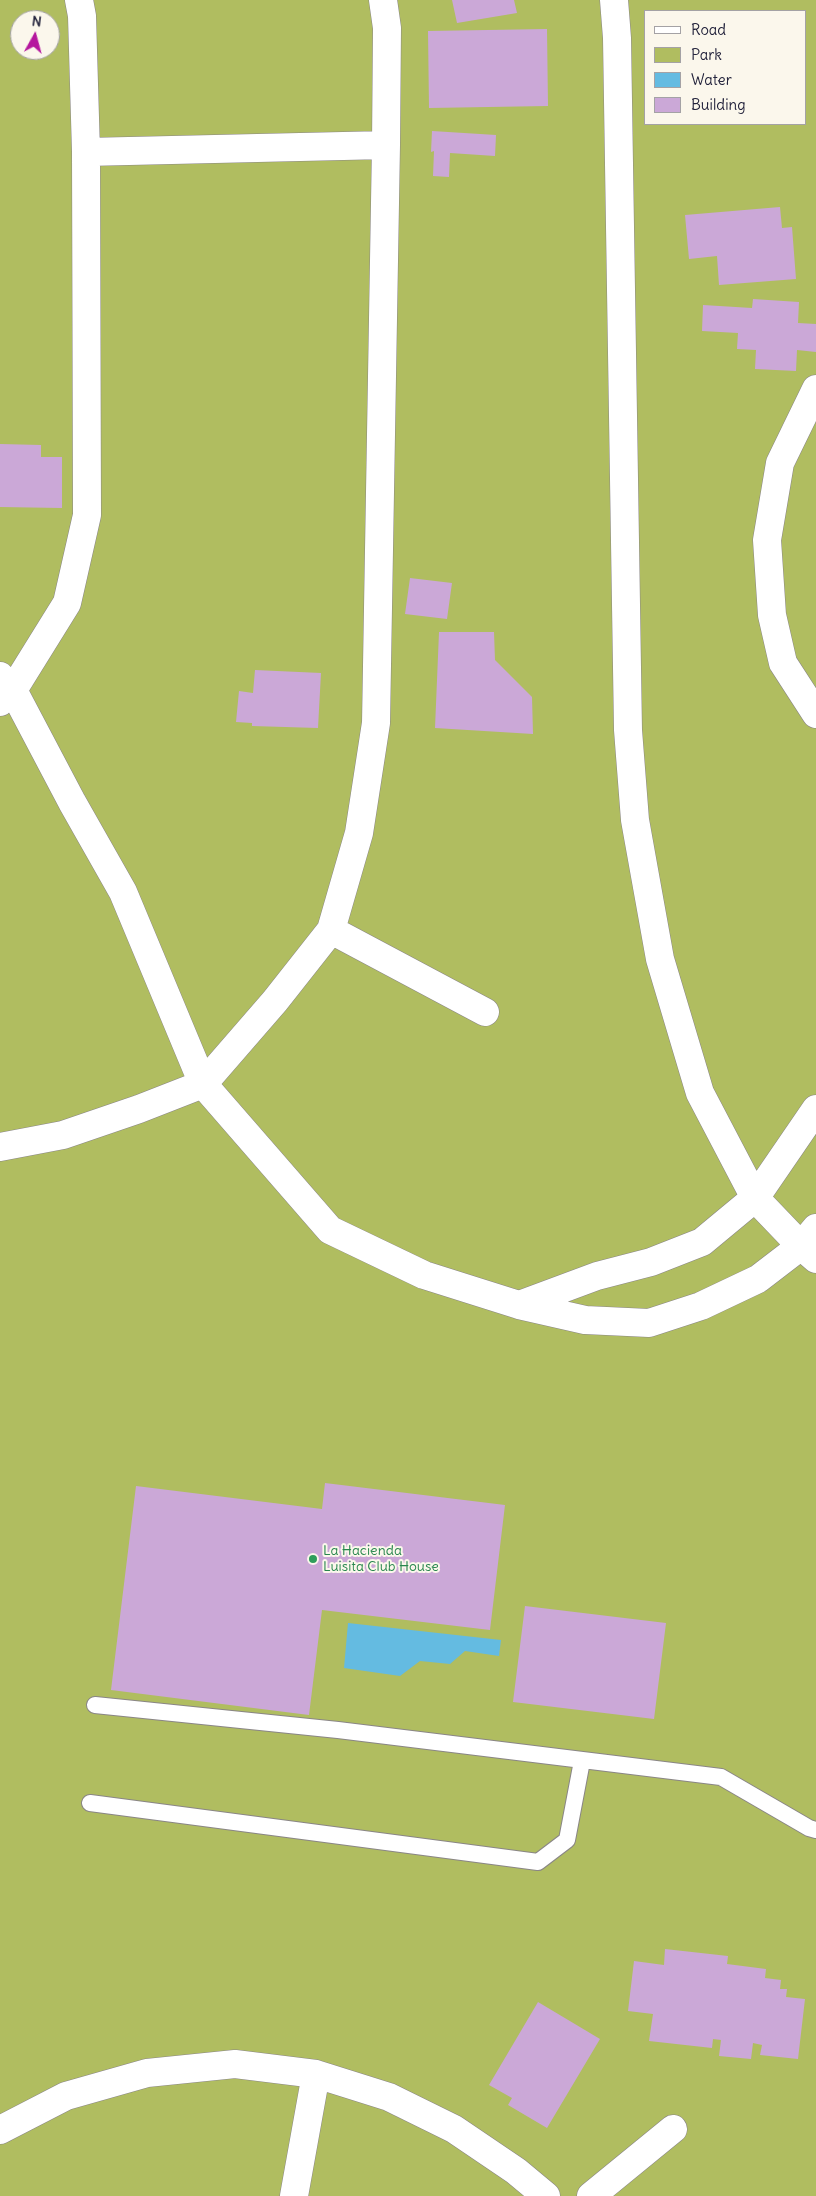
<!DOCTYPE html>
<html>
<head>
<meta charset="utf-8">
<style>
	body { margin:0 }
	#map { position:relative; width:816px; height:2196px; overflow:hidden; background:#f1ebd1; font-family:Delius,sans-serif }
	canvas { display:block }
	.legend { position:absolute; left:644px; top:10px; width:162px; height:115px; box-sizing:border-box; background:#fbf7ec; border:1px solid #a4a2a5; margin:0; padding:6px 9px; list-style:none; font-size:15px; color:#22223b }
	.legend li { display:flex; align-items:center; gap:10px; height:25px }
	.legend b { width:25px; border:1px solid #a4a2a5 }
	.north { position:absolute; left:10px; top:10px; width:50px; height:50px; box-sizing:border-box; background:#fbf7ec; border:1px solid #a4a2a5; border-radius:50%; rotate:7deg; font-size:14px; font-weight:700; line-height:20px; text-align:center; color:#22223b }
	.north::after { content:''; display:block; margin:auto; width:18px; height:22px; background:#b5179e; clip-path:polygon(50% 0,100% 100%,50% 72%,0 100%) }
</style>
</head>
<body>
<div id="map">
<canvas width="816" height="2196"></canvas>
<ul class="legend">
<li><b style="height:6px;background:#fff"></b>Road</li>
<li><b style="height:14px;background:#b0bd60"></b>Park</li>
<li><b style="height:14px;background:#64bbe1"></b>Water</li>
<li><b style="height:14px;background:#cba8d7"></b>Building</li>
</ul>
<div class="north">N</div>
</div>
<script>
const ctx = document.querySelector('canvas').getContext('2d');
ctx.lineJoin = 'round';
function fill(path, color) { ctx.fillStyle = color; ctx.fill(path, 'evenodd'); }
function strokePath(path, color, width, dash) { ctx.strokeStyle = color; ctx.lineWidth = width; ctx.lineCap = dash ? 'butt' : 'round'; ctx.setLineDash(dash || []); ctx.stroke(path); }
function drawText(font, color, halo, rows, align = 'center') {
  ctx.font = font + ' Delius,sans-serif'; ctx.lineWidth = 4; ctx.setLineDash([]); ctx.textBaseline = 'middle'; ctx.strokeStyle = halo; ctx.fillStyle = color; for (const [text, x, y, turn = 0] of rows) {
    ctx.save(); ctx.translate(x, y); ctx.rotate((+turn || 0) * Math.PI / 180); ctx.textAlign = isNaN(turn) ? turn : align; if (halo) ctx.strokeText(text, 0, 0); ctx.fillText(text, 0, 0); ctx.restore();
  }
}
const green = new Path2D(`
	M0,0h816v2196h-816zM645,11h160v113h-160zM20,20h30v30h-30z`);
const water = new Path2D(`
	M348,1623l153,17 -2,16 -34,-5 -15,13 -30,-3 -20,15 -56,-8z`);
const building = new Path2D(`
	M452,0h62l3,13 -60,10z
	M547,29l1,77 -119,2 -1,-77z
	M432,131l64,4 -1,21 -45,-3 -1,24 -16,-1 1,-25 -3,1z
	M780,207l2,21 10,-1 4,52 -77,6 -2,-29 -28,3 -4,-44z
	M753,299l46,3 -1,21 18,1v28l-19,-2 -1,21 -41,-2 1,-19 -19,-1 1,-16 -36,-2 1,-26 49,3z
	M0,444l41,1v12h21v51l-62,-1z
	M410,578l42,5 -5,36 -42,-5z
	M439,632h55l1,28 37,37 1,37 -98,-6z
	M255,670l66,3 -3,55 -66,-2v-3l-16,-1 3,-31 14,2z
	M325,1483l180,22 -15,125 -168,-20 -13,105 -198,-25 25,-204 186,23z
	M525,1606l141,17 -12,96 -141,-17z
	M665,1949l63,7 -1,8 39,5 -1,9 16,2 -1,9h7l-1,8 19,2 -7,60 -38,-4 2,-10 -9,-2 -2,16 -32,-3 2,-16 -8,-1 -1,9 -63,-7 4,-27 -25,-3 6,-50 30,4z
	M538,2002l62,37 -53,89 -39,-23 4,-7 -23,-13z`);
const lane = new Path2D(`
	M95,1705l243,25 383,47 88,51 7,2
	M90,1803l448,59 29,-22 15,-79`);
const street = new Path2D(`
	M614,0l3,38 11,692 7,90 25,139 40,134 55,105 46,48 15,13
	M86,152l300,-7
	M816,389l-36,74 -13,77 5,75 11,48 33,51
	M0,676l13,14 59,112 51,90 80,192 127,146 94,45 95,30 66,15 64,3 52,-17 57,-27 43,-33 15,-18
	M0,702l13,-12 54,-87 20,-88 -1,-363 -4,-136 -3,-16
	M331,930l154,82
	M0,1147l63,-12 76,-26 64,-25 72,-83 56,-71 28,-97 17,-110 10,-578 1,-117 -4,-28
	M519,1305l78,-29 54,-14 51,-20 53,-44 61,-89
	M0,2130l66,-34 81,-23 88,-9 81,10 73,23 65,32 62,42 30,25
	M294,2196l22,-122
	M591,2196l82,-67`);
const markers = [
	[313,1559,5,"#2e9e5b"]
];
const leisureNames = [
	["La Hacienda",323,1551],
	["Luisita Club House",323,1567]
];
fill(green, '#b0bd60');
fill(water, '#64bbe1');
fill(building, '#cba8d7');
strokePath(lane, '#8a8686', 18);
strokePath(street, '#8a8686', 29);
strokePath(lane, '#fff', 16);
strokePath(street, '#fff', 28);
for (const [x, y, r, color] of markers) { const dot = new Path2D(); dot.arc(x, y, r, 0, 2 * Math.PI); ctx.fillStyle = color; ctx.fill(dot); strokePath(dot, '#fbf7ec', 2); }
drawText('14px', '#27864d', '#fbf7ec', leisureNames, 'left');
</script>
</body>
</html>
